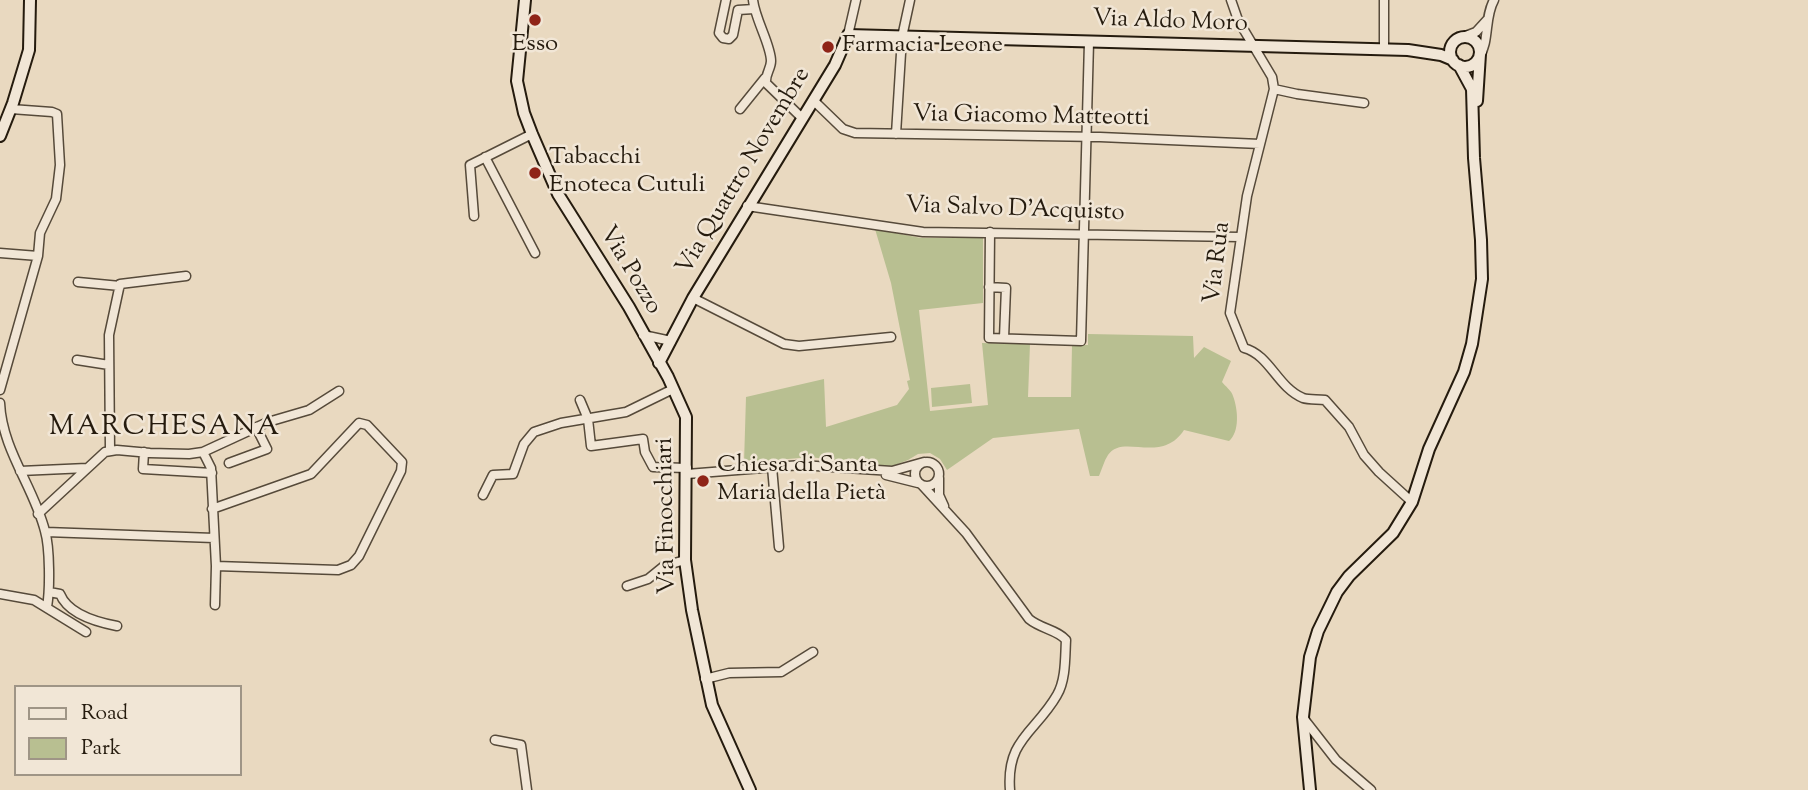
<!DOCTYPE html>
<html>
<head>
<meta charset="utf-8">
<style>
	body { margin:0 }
	#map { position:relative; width:1808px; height:790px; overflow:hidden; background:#e9d9c0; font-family:"Sorts Mill Goudy",serif }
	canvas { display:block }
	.legend { position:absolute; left:14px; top:685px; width:228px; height:91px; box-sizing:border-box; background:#f1e6d6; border:2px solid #9f9586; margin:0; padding:9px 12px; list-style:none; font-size:21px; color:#251b0e }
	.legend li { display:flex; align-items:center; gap:14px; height:35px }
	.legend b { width:35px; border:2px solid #9f9586 }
</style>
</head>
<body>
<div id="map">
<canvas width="1808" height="790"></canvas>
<ul class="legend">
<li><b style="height:9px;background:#f1e6d6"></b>Road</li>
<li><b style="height:19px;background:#b8bf91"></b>Park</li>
</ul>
</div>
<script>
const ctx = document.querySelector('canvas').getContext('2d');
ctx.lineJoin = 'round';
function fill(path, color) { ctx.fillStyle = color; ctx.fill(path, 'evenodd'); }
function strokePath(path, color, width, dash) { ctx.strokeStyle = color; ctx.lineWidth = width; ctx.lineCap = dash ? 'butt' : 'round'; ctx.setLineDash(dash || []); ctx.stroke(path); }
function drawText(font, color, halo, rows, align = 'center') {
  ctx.font = font + ' "Sorts Mill Goudy",serif'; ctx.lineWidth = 5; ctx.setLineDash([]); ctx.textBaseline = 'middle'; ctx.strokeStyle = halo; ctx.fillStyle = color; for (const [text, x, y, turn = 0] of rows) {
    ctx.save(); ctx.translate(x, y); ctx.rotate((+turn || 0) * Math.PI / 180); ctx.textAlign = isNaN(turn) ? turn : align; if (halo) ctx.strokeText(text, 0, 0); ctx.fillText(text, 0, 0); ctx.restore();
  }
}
const green = new Path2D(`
	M875,229l46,9h62v65l-64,7 11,101 58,-6 -6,-62 48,1 -2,53h43l1,-52h16v-11l105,2 1,22 10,-11 27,14 -9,21c3,4 10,9 11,14 5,13 7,36 -4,45l-45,-11c-23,35 -61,3 -76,25 -4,6 -6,14 -9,21h-9l-11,-47 -86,9 -46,32 -7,-11 -10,-6 -12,1 -10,6 -18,7 -80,-10 -66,6 2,-66 78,-18 2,48 71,-22 12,-16 -2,-8 3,-1 -19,-97z
	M970,384l2,19 -40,4 -1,-19z`);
const street = new Path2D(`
	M726,0l-7,33 4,5 6,1 4,-4 5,-25 16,-1
	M753,0c2,19 18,45 18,61 0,8 -6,13 -5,22l35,34
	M1231,0l7,20 34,57 2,12 -27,107 -17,117 14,35c26,7 33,39 59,50 6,2 15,1 22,2l24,27 15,28 15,17 33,30
	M848,35l8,-35
	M1463,37l13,-5 11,-12
	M1384,49v-49
	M1479,58c11,-18 5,-40 15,-58
	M1274,89l23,5 67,9
	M813,100l30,29 12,4 245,4 160,7
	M740,109l25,-31
	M896,134l6,-97 8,-37
	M485,157l50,96
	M747,206l176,26 317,5
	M474,216l-4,-51 62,-31
	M990,232l-1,106 92,3 8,-299
	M0,253l38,3
	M78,282l42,4
	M989,287l17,1 -2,50
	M693,298l91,46 15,2 92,-9
	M643,335l28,6
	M77,360l32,5
	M0,390l38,-134 2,-23 16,-34 4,-34 -3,-51 -5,-2 -41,-3
	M580,400l8,19 3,27 52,-7 2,13 8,15 34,1
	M0,403c2,47 34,84 45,128 5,17 5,59 2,76
	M110,450l-1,-115 11,-51 66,-8
	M144,452l-1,17 69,4
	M203,452l8,16 5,98 -1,39
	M915 474a12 12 0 1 1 24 0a12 12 0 1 1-24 0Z
	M229,463l38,-14 -11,-22
	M772,467l7,80
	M20,471l67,-3
	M687,474l114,-9 91,6 32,-9
	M886,475l32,8
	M939,478v17l5,11
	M922,485l44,48 63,86c12,10 29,11 37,21 -1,17 0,40 -9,55 -21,37 -51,44 -47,95
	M483,495l10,-20 20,-1 11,-30 10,-12 27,-9 65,-11 47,-23
	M212,509l99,-35 48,-51 8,2 35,37 -1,9 -42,85 -8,9 -13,5 -122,-4
	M38,514l67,-62 12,-2 33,3 39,1 14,-2 65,-30 41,-12 30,-19
	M46,532l168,6
	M627,586l21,-7 16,-13 21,-6
	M49,592l11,2c8,20 36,28 57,32
	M0,594l34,6 52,32
	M705,679l24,-6 52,-1 32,-20
	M1304,719l32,41 35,30
	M495,740l26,5 6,45`);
const secondary = new Path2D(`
	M525,0l-8,81 7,32 8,21 26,60 71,113 39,70 18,40 -1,143 7,50 20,95 38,85
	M1450 52a15 15 0 1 1 30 0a15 15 0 1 1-30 0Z
	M1477,101l3,-47
	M0,136l13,-33 16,-53 1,-50
	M659,363l34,-65 142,-233 13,-30 560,15 33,5 12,5
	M1310,790l-7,-73 7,-60 8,-26 19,-39 12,-16 44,-43 19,-31 17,-53 35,-77 8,-28 10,-65 -1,-39 -7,-82 -2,-69 -13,-24`);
const markers = [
	[535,20,7,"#8f2418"],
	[828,47,7,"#8f2418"],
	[535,173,7,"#8f2418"],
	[703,481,7,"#8f2418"]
];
const streetNames = [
	["Via Aldo Moro",1170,23,2],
	["Via Giacomo Matteotti",1031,118,1],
	["Via Quattro Novembre",745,172,-59],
	["Via Salvo D'Acquisto",1015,211,2],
	["Via Rua",1219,263,-83],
	["Via Pozzo",629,271,59],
	["Via Finocchiari",668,516,-91]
];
const poiNames = [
	["Esso",535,46,"center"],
	["Farmacia Leone",842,47],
	["Tabacchi",549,159],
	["Enoteca Cutuli",549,187],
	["Chiesa di Santa",717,467],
	["Maria della Pietà",717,495]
];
const quarterNames = [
	["MARCHESANA",165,429]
];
fill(green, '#b8bf91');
strokePath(street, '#564a3a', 11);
strokePath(secondary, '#251b0e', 14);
strokePath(street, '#f1e6d6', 8);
strokePath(secondary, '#f1e6d6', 10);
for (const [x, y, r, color] of markers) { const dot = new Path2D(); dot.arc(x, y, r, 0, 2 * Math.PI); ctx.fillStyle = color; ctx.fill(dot); strokePath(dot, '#f1e6d6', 2.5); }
drawText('24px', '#251b0e', '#f1e6d6', streetNames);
drawText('24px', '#251b0e', '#f1e6d6', poiNames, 'left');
ctx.letterSpacing = '2px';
drawText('28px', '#251b0e', '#f1e6d6', quarterNames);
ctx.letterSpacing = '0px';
</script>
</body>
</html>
